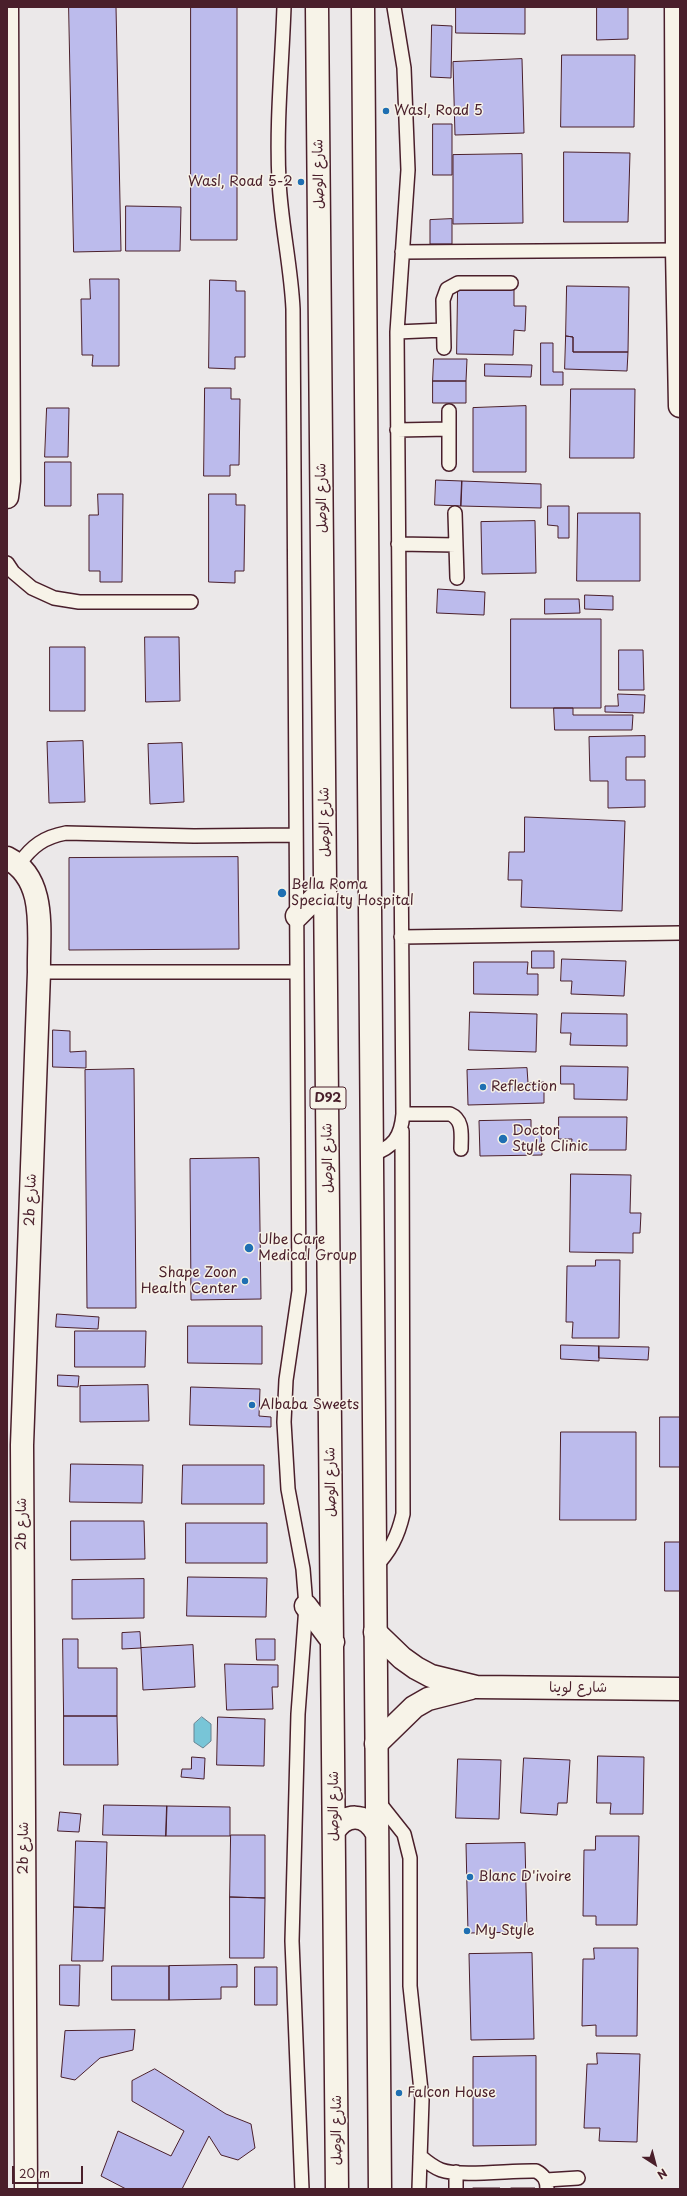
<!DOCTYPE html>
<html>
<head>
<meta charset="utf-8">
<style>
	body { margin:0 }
	#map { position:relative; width:687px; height:2196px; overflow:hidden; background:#ebe8e9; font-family:"Playpen Sans",sans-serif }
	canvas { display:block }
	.frame { position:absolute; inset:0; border:8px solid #4a1f2b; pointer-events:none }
	.north { position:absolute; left:635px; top:2144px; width:40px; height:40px; -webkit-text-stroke:3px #f7f3e8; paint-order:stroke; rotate:144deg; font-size:11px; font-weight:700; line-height:16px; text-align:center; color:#4a1f2b }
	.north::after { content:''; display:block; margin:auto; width:14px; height:18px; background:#4a1f2b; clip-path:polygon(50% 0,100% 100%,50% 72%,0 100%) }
	.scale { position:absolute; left:12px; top:2166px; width:71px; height:18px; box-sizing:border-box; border:2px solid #4a1f2b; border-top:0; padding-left:5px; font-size:12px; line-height:14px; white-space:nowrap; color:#4a1f2b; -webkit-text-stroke:3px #f7f3e8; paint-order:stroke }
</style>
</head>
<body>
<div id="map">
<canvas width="687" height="2196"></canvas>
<div class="frame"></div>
<div class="north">N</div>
<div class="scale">20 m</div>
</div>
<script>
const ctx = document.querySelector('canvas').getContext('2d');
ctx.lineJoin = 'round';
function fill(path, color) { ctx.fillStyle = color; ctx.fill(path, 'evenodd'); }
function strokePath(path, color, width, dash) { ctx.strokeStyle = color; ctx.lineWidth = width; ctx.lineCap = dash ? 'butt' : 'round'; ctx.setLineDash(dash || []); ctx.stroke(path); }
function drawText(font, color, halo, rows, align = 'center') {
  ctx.font = font + ' "Playpen Sans","Playpen Sans Arabic",sans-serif'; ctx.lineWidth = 3; ctx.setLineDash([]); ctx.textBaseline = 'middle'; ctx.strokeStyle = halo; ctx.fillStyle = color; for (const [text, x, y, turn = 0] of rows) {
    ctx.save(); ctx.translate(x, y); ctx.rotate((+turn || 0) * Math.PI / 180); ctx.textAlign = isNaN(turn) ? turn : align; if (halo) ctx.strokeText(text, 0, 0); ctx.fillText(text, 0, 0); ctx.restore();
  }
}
const water = new Path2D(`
	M202,1717l9,7v17l-8,7 -9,-6v-18z`);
const building = new Path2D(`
	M69,7h47l5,244 -47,1z
	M191,7h46v233h-46z
	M456,7h69v27l-69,-1z
	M597,7h31v32l-31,1z
	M432,25l20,1 -1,52 -20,-1z
	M562,55h73l-1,72h-73z
	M522,59l2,74 -69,2 -2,-73z
	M433,124h19v51h-19z
	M564,152l66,1 -2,69h-64z
	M522,154l1,69 -70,1v-69z
	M126,206l55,1 -1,44h-54z
	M452,219v25h-22v-24z
	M90,279h29v87h-27l1,-11h-11l-1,-56h9z
	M210,280l26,1v10h9v66h-10v12l-26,-1z
	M567,286l62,1 -1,65h-55v-15l-7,-1z
	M458,288l56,1v17h12l-1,25 -11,-1 -1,25 -56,-1z
	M566,336l7,1v15h55l-1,19 -62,-2z
	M541,343h12v29h10v13h-22z
	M434,359h33l-1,22h-33z
	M485,364l47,1 -1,12 -46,-1z
	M433,381h33v22h-33z
	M205,388h26v11h9l-1,66h-9v11h-26z
	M571,389h64l-1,69h-64z
	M526,406v66h-53v-64z
	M47,408h22l-1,49h-23z
	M45,462h26v44h-26z
	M436,480l26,1 -1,25 -26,-1z
	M462,481l79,3v24l-80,-2z
	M98,494h25l-1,88h-22v-11h-11v-56h9z
	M209,494h27v11h9l-1,66h-9v12l-26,-1z
	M548,506h21v32h-11v-12l-10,-1z
	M578,513h62v68h-63z
	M535,521l1,52 -54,1 -1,-52z
	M438,589l47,3 -1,23 -47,-2z
	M585,595l28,1v14l-28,-1z
	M545,599h34l1,14 -35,1z
	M511,619h90v89h-90z
	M145,637h34l1,64 -34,1z
	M50,647h35v64h-35z
	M619,650h24l1,40h-25z
	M618,694l27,1 -1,18 -39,-1v-6h13z
	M554,708h19v7h60l-1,15h-77z
	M645,736v21h-19v23h19v27l-37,1v-27h-18l-1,-44z
	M83,741l2,61 -36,1 -2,-61z
	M182,743l2,59 -34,2 -2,-60z
	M525,817l100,4 -3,90 -101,-4 1,-27h-14l1,-28h15z
	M238,857l1,92 -170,1v-92z
	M532,951h22v17h-22z
	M562,959l64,2 -2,35 -53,-2 1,-13h-11z
	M474,962h54l-1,12h11v21l-64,-1z
	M470,1012l67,2 -1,38 -67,-2z
	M562,1013l65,1v32l-57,-1 1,-12h-10z
	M53,1030l17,1v21l16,-1v17l-33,-1z
	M561,1066l67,1 -1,33 -53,-1v-15h-13z
	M527,1068l1,15 16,-1v21l-76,2 -1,-35z
	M134,1069l2,239h-49l-2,-238z
	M559,1117h68l-1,33h-55l1,-11h-13z
	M531,1120v12h10l1,23 -62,1 -1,-35z
	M259,1158l2,141 -70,1 -1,-141z
	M571,1174l60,1 -1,38h11l-1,20h-7v20l-63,-1z
	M596,1260h24l-1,78h-47l1,-16h-7l1,-56h28z
	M57,1314l42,3 -1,12 -42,-2z
	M188,1326h74v38l-74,-1z
	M75,1331h71l-1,36h-70z
	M561,1345l38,1v15l-38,-2z
	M599,1346l50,1 -1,13 -49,-2z
	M58,1375l21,1 -1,11 -20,-1z
	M148,1385l1,36 -69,1v-36z
	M191,1387l69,2 -1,27 12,1v10l-81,-2z
	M660,1417h20v50h-20z
	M561,1432h75v88h-76z
	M71,1464l72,1 -1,38 -72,-1z
	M183,1465h81v39h-82z
	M71,1521h73l1,38 -74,1z
	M186,1523h81v40h-81z
	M665,1542h15v49h-15z
	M188,1577l79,1 -1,39 -79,-1z
	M144,1579v39l-72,1v-39z
	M140,1632l1,16 -19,1v-16z
	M63,1639h15v29h39v48h-53z
	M256,1639h19v21h-18z
	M193,1645l2,42 -52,3 -2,-42z
	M225,1664l53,1v22h-6l1,22 -46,1z
	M64,1716h53l1,49h-54z
	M218,1717l47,2 -1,47 -47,-1z
	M598,1756l46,1 -1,57h-33l1,-11h-14z
	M192,1757l13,1 -1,21 -23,-2 1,-8h9z
	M524,1758l46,2 -3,43h-9l-1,12 -36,-2z
	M458,1759l43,1 -2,59 -43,-1z
	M104,1805l63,1 -1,30 -63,-1z
	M167,1806l63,1v29h-64z
	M60,1812l21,2 -2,18 -21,-1z
	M231,1835h34v63l-35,-1z
	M596,1836h43l-2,89h-41v-9h-13l1,-66h11z
	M76,1841l31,1 -2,66 -31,-1z
	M525,1843l2,89 -59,1 -2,-89z
	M230,1897l35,1 -1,60h-34z
	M74,1907l31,1 -2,53h-31z
	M594,1948h44l-1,88h-41v-11l-14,1 1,-67h11z
	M532,1953l2,86 -63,1 -2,-86z
	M60,1965h20l-1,41 -19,-1z
	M237,1965v22h-16v12l-52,1v-34z
	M112,1966h57v34h-57z
	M255,1967h22v38h-22z
	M135,2030l-2,20 -33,8 -25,22 -14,-3 4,-46z
	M597,2053l43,1 -3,88 -38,-1 1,-13h-16l3,-64h10z
	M536,2056v89l-63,1v-89z
	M155,2069l71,45 25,10 4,24 -17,12 -17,-5 -12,-19 -27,53h-56l-25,-13 17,-45 53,25 13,-25 -52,-30v-20z
	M473,2188h27v1h-27z
	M511,2188h24v1h-24z`);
const service = new Path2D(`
	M284,7c-2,58 -8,116 -5,174 2,43 12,85 14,128l6,982 -13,89 -2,42 4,67 15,80 3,37 -8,108 -6,227 10,248
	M402,252l275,-2
	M397,332l46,-2
	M444,348l-1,-48 4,-11 11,-6h53
	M397,430l52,-1
	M449,464v-53
	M455,513l2,65
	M398,544l58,1
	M7,563l6,9 19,16 22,10 25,4h112
	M19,864c13,-18 25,-27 47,-31l128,3 102,-1
	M401,937l279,-4
	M39,972h258
	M403,1114h47c14,6 11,21 11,35
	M371,1155c23,-8 30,-18 32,-41l-6,-782 11,-162 -4,-102 -10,-61
	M374,1568c16,-16 24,-32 29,-54l-1,-383
	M377,1800l27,34 6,24v128l12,114 -3,89
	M420,2156c7,6 13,11 21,14 19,7 72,0 95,1 8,4 11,9 11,18
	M456,2172v17
	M546,2180l32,-2`);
const minor = new Path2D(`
	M676,7l1,243 3,156
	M7,497l2,-16 -2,-474
	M7,858c41,21 31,75 32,114l-17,473 4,744
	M375,1632l27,26 14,10 15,8 45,11 204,2
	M376,1744l38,-37 14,-8 43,-11`);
const primary = new Path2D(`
	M317,7l20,2182
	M363,7l17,2182
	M297,916l29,-29
	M306,1606l27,36
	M334,1831c12,-18 31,-18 42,1`);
const markers = [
	[386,111,4,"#1f6fb2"],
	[301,182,4,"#1f6fb2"],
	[282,893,5,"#1f6fb2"],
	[483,1087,4,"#1f6fb2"],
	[503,1139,5,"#1f6fb2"],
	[249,1248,5,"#1f6fb2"],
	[245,1281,4,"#1f6fb2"],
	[252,1405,4,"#1f6fb2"],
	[470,1877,4,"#1f6fb2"],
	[467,1931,4,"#1f6fb2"],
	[399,2093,4,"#1f6fb2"]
];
const shields = [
	[328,1098,36]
];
const shieldNames = [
	["D92",328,1098]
];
const poiNames = [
	["Wasl, Road 5",394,111],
	["Wasl, Road 5-2",293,182,"right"],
	["Bella Roma",291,885],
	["Specialty Hospital",291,901],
	["Reflection",491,1087],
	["Doctor",512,1131],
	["Style Clinic",512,1147],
	["Ulbe Care",258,1240],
	["Medical Group",258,1256],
	["Shape Zoon",237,1273,"right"],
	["Health Center",237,1289,"right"],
	["Albaba Sweets",260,1405],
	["Blanc D'ivoire",478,1877],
	["My Style",475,1931],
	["Falcon House",407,2093]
];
const streetNames = [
	["شارع الوصل",319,174,-91],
	["شارع الوصل",322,498,-91],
	["شارع الوصل",325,822,-91],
	["شارع الوصل",328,1158,-91],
	["2b شارع",31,1200,-88],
	["شارع الوصل",331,1482,-91],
	["2b شارع",22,1524,-90],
	["شارع لوينا",578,1688],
	["شارع الوصل",334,1806,-90],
	["2b شارع",24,1848,-90],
	["شارع الوصل",337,2130,-90]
];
fill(water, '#78c5d7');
strokePath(water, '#668392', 1);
fill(building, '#bcbbec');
strokePath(building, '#4a1f2b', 1);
strokePath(service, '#4a1f2b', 16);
strokePath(minor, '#4a1f2b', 25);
strokePath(primary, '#4a1f2b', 25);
strokePath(service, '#f7f3e8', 13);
strokePath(minor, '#f7f3e8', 22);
strokePath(primary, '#f7f3e8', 22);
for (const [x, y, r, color] of markers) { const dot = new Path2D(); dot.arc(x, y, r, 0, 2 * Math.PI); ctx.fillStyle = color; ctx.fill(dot); strokePath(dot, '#f7f3e8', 1.5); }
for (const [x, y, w] of shields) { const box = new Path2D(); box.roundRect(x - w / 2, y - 11, w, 22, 3); ctx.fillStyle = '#f7f3e8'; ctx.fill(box); strokePath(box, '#4a1f2b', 1); }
drawText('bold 13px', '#4a1f2b', null, shieldNames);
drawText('14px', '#4a1f2b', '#f7f3e8', poiNames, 'left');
drawText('14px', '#4a1f2b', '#f7f3e8', streetNames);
</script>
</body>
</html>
